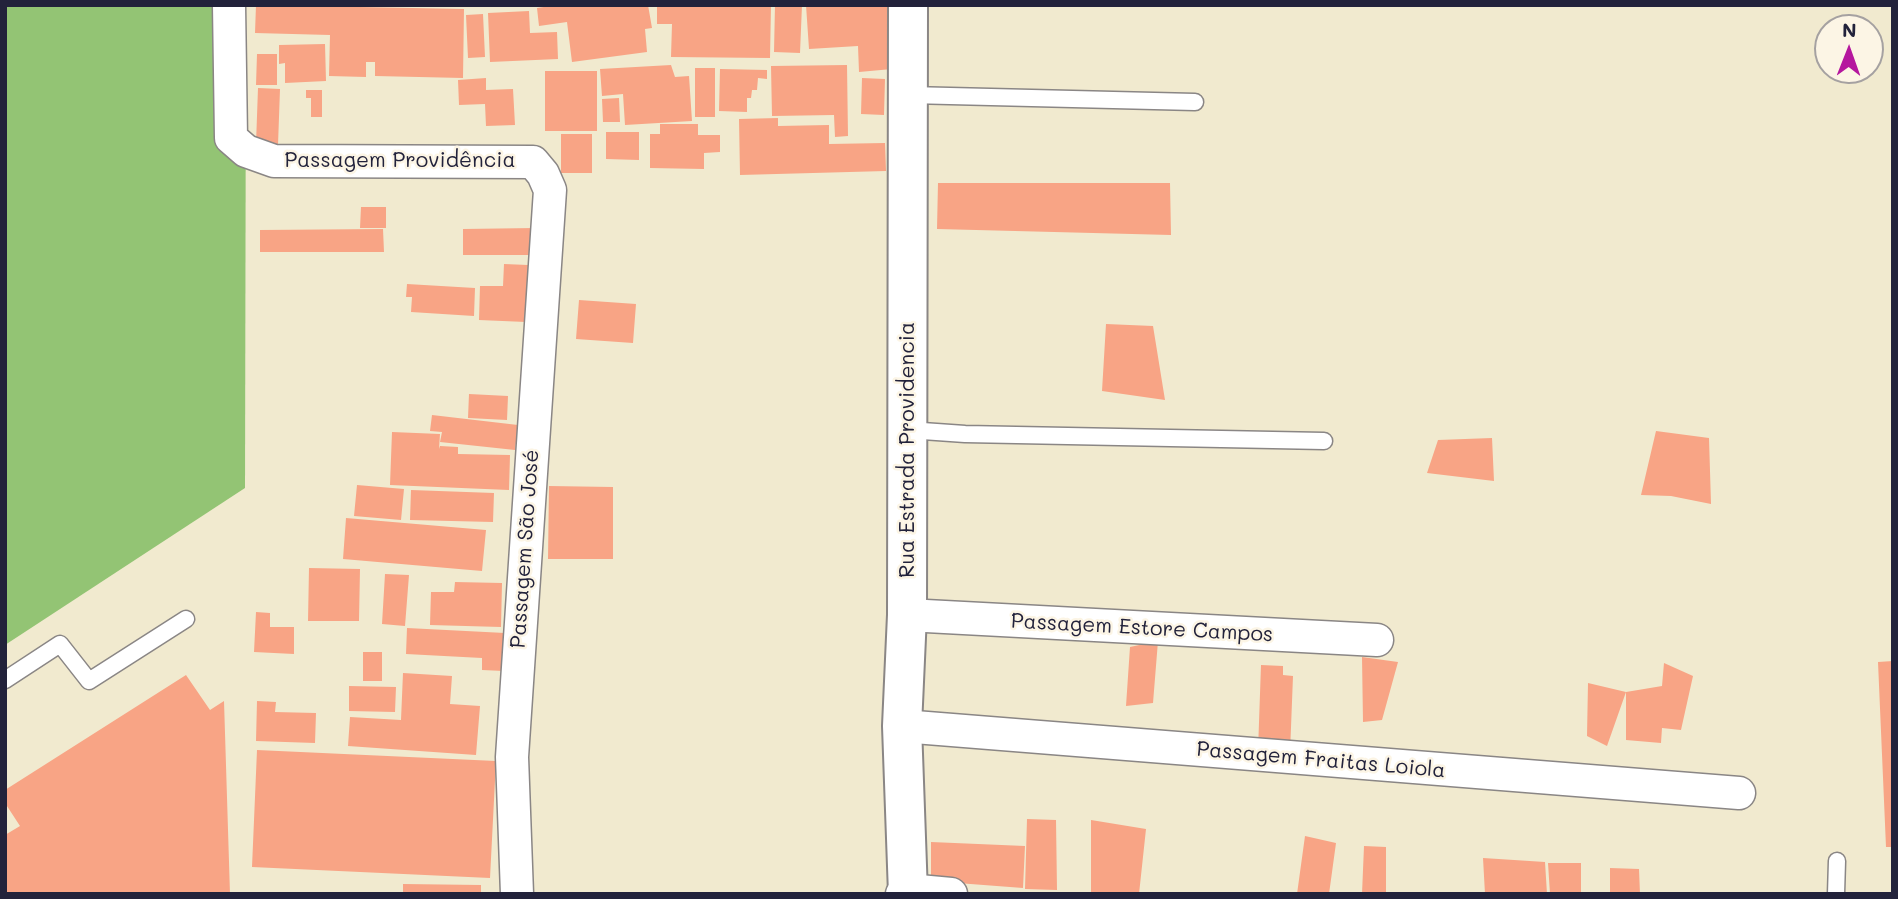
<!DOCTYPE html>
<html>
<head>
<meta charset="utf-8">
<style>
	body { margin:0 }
	#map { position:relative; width:1898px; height:899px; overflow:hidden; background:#f1eacf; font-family:Mali,sans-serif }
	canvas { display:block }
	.frame { position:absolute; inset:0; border:7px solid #22223b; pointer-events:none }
	.north { position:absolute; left:1814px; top:14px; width:70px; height:70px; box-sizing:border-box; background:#fcf5e5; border:2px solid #a5a1a1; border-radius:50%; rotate:1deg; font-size:19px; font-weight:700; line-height:28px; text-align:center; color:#22223b }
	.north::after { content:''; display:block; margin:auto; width:24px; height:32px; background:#b5179e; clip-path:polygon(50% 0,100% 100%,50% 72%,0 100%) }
</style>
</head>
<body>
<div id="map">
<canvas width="1898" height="899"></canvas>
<div class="frame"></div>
<div class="north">N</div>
</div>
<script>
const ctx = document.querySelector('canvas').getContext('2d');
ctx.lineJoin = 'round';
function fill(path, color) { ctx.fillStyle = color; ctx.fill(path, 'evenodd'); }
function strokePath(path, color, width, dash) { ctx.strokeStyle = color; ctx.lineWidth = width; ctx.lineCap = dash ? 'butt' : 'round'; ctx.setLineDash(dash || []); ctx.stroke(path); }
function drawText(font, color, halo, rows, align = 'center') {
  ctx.font = font + ' Mali,sans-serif'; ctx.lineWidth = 5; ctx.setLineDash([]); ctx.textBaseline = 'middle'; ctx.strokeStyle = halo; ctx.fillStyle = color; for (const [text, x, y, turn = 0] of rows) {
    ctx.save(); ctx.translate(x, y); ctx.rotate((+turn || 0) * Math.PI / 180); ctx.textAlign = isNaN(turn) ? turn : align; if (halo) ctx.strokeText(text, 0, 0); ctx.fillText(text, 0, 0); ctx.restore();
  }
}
const green = new Path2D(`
	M5,5h241l-1,483 -240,157z`);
const building = new Path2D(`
	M256,5l208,4 -1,69 -88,-2v-14h-9v15l-37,-1 1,-41 -75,-2z
	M557,5h91l4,23 -7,1 2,23 -75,10 -5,-40 -28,4 -2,-18z
	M657,5h114l-1,53 -99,-1 1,-33h-15z
	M775,5h27l-2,48 -26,-1z
	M806,5h81l5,64 -33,3 -1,-26 -49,3z
	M529,11l1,22 27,-1 1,27 -68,3 -2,-49z
	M483,14l2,43 -17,1 -2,-43z
	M325,44l1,37 -41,2v-20l-6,1v-19z
	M257,54h20v31h-21z
	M671,65l4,12 14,-1 3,45 -67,4 -2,-31 -21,2 -2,-27z
	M847,65l1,71 -13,1 -1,-22 -62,1 -1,-50z
	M695,68h20v49h-20z
	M720,69l47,1v9l-9,-1 -1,12h-5l-1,8h-4v14l-28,-1z
	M545,71h52v60h-52z
	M486,78v12l27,-1 2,36 -29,1 -1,-22 -26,1 -1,-25z
	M862,78l23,1 -1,36 -23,-1z
	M258,88l22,1 -2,56 -22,-1z
	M306,90h16v27h-11v-19h-5z
	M619,98l1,24h-17l-1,-23z
	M778,118v8l51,-1v19l56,-1 1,28 -146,4 -1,-56z
	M660,124h38v11h22v17l-16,1v16l-54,-1v-34h10z
	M606,132h33v28l-33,-1z
	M561,134h31v39h-31z
	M938,183h232l1,52 -234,-6z
	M361,207h25v21h-26z
	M535,228v27h-72v-26z
	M383,229l1,23h-124v-22z
	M504,264l24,1 -2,57 -47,-2 1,-34h23z
	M407,284l68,4 -1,28 -63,-4 1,-15h-6z
	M579,300l57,4 -3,39 -57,-4z
	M1106,324l47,2 12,74 -63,-9z
	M469,394l39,2 -1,24 -39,-2z
	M432,415l86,10 -3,25 -75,-8 2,-10 -12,-1z
	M1656,431l53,7 2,66 -40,-8 -30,-1z
	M392,432l48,2 -1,15 1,-3 18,1v7l52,1 -1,35 -119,-5z
	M1492,438l2,43 -67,-8 11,-33z
	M357,485l47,4 -3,31 -47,-4z
	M549,486l64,1v72h-65z
	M411,490l83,3 -1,29 -83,-2z
	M346,518l140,12 -4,41 -139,-12z
	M309,568l51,1 -1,52h-51z
	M385,574l24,1 -4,51 -23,-2z
	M455,582l47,1 -1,44 -71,-2 1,-33h23z
	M256,612l14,1v14h24v27l-40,-2z
	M407,628l98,5 -1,38 -22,-1v-12l-76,-4z
	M1158,641l-5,62 -27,3 4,-59z
	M363,652h19v29h-19z
	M1362,657l36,5 -16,58 -19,2z
	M1893,661v186h-7l-8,-185z
	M1664,663l29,13 -12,54 -19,-2 -1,15 -35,-3v-48l36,-6z
	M1261,665l22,1v9l10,1 -3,77 -32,-2z
	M403,673l49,3 -2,28 30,2 -4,49 -128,-9 2,-29 51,3z
	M186,675l24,35 14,-9 6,193h-225v-59l15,-9 -15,-23v-13z
	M1588,683l38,9 -19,54 -20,-10z
	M349,686l47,1 -1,25 -46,-1z
	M257,701l19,1 -1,10 41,1 -1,30 -59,-2z
	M257,750l239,11 -6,117 -238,-11z
	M1027,819l29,1 1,70 -32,-1z
	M1091,820l55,9 -7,65 -48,-2z
	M1305,836l31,7 -7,51h-32z
	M931,842l94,4 -2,42 -92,-7z
	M1364,846l22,1v47h-24z
	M1483,858l62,4 2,32h-62z
	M1548,863h33v31h-31z
	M1610,868l29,1 1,25h-30z
	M403,884l78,1v9h-78z`);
const lane = new Path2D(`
	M909,95l286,7
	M908,430l57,4 359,7
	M5,680l55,-36 29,37 97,-62
	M1836,894l1,-33`);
const street = new Path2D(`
	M229,5l2,133 15,13 28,10 259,1 10,12 7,16 -38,567 5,137
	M907,615l470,25
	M902,726l837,67
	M902,894l6,-4 43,4`);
const secondary = new Path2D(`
	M908,5l-1,610 -5,111 6,168`);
const streetNames = [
	["Passagem Providência",400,161],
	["Rua Estrada Providencia",908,450,-90],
	["Passagem São José",525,549,-86],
	["Passagem Estore Campos",1142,628,3],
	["Passagem Fraitas Loiola",1321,760,5]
];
fill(green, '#93c474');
fill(building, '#f8a485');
strokePath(lane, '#8a8685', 19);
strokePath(street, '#8a8685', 35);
strokePath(secondary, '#8a8685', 42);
strokePath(lane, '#fff', 16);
strokePath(street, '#fff', 32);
strokePath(secondary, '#fff', 38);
drawText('21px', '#22223b', '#fcf5e5', streetNames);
</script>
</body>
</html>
